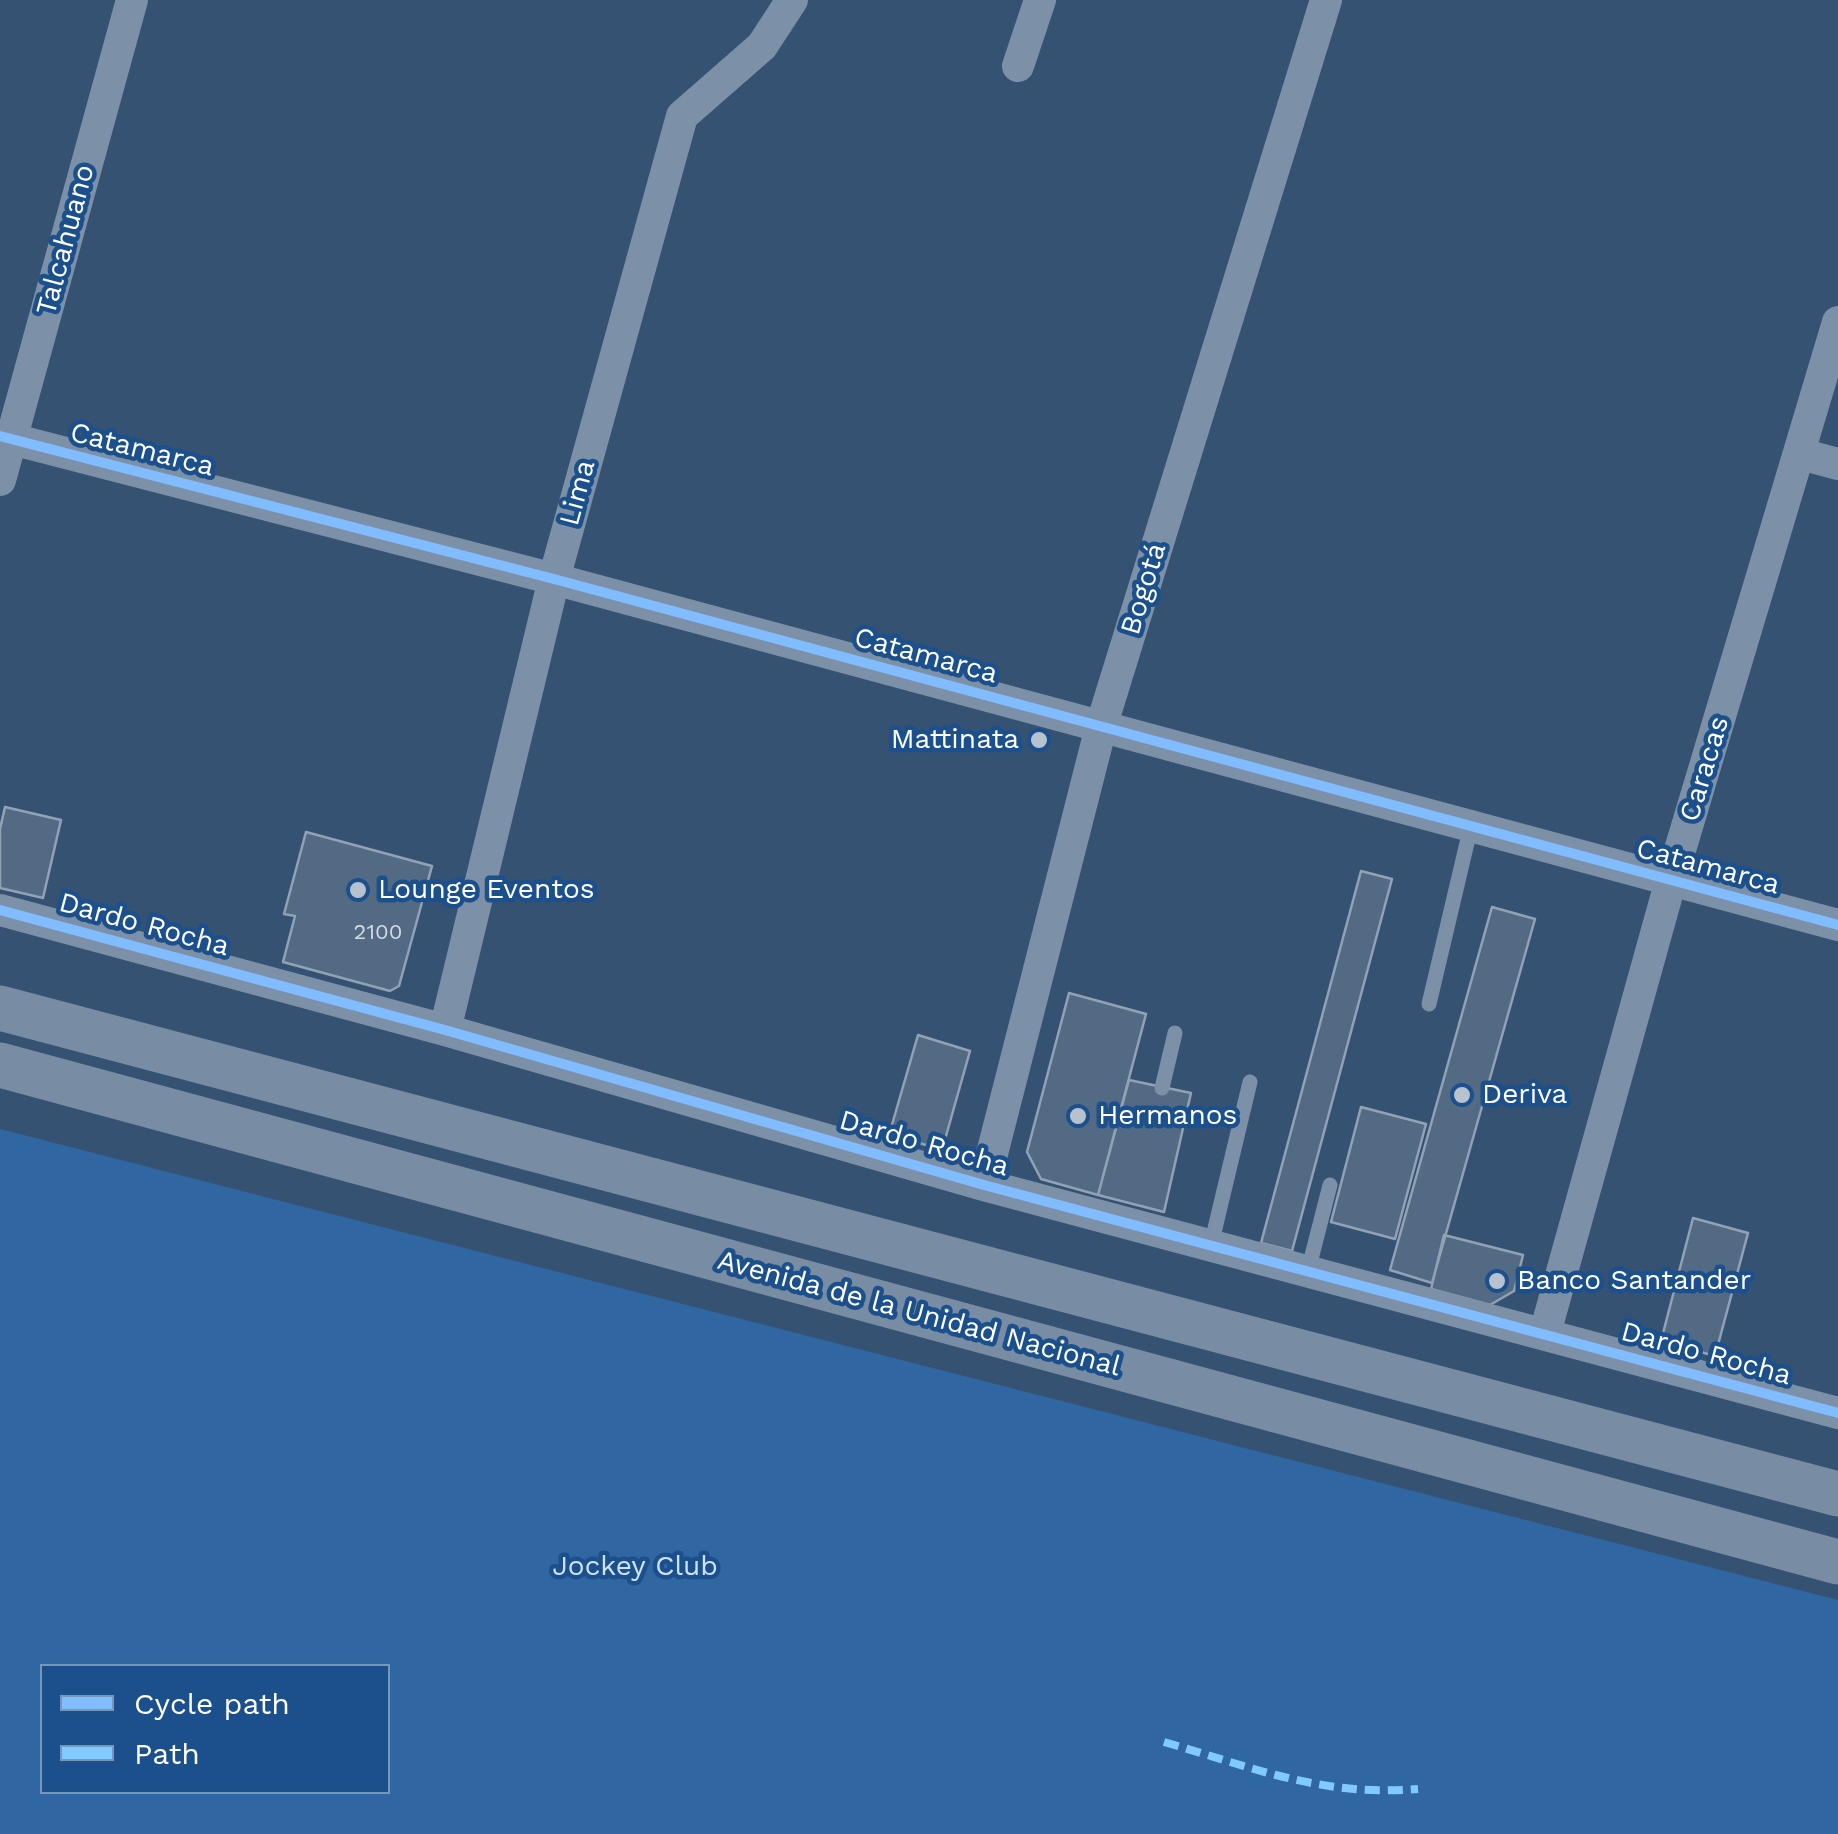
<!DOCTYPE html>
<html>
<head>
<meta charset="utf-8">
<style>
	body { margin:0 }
	#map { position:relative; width:1838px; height:1834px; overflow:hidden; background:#355273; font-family:"Work Sans",sans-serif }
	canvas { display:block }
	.legend { position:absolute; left:40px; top:1664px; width:350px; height:130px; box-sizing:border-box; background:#1c508c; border:2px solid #7796ba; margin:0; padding:12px 18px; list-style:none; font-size:30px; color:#fff }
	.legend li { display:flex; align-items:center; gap:20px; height:50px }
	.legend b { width:50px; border:2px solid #7796ba }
</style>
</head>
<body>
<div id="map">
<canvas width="1838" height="1834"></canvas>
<ul class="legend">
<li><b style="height:12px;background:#80bcff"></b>Cycle path</li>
<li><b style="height:12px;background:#80caff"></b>Path</li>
</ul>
</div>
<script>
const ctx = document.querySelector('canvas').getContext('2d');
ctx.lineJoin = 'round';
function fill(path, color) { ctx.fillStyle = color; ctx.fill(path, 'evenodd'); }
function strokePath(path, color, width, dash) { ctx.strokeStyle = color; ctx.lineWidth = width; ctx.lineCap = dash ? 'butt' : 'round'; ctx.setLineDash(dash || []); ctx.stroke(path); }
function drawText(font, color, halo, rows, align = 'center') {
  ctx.font = font + ' "Work Sans",sans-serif'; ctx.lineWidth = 9; ctx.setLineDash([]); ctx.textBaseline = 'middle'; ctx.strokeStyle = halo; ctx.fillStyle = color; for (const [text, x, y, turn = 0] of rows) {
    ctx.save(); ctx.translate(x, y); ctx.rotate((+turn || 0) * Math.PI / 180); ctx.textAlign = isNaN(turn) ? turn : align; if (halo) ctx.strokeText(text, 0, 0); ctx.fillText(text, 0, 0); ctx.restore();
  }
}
const green = new Path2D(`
	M0,1129l1838,471v234h-1838zM42,1666h346v126h-346z`);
const building = new Path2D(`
	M5,807l56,13 -18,78 -43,-10v-59z
	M306,832l126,34 -33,120 -9,5 -107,-29 12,-46 -11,-2z
	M1361,871l31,8 -100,372 -31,-8z
	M1492,907l43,12 -103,364 -42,-13z
	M1069,993l77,21 -48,181 -57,-16 -14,-27z
	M918,1035l52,16 -24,85 -20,9 -37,-10z
	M1129,1080l62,13 -27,119 -66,-17z
	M1361,1107l65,17 -31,115 -64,-17z
	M1693,1218l55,15 -33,123 -54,-15z
	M1444,1235l79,20 -9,36 -24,14 -59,-16z`);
const lane = new Path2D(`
	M1429,1004l42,-178
	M1162,1088l13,-55
	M1211,1245l39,-163
	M1308,1271l22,-86`);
const street = new Path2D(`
	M1018,66l22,-66
	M0,436l554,143 1284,346
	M1801,454l37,10
	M0,480l132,-480
	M0,910l445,120 539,155 854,228
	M445,1030l109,-451 128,-463 80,-70 30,-46
	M984,1185l117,-458 225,-727
	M1545,1333l126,-453 167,-558`);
const secondary = new Path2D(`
	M0,1008l1838,486
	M0,1065l1838,497`);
const quiet = new Path2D(`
	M1164,1742c90,26 159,55 254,47`);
const cycleway = new Path2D(`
	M0,436l554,143 1284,346
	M0,910l445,120 539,155 854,228`);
const markers = [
	[1039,740,10,"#b8c2ce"],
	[358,890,10,"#b8c2ce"],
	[1462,1095,10,"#b8c2ce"],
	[1078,1116,10,"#b8c2ce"],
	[1497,1281,10,"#b8c2ce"]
];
const numberNames = [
	["2100",378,933]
];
const streetNames = [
	["Talcahuano",66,240,-75],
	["Catamarca",142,450,14],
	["Lima",578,493,-75],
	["Bogotá",1144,589,-73],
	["Catamarca",926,656,15],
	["Caracas",1705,769,-73],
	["Catamarca",1708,867,15],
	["Dardo Rocha",144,925,15],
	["Dardo Rocha",924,1144,16],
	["Avenida de la Unidad Nacional",919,1314,15],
	["Dardo Rocha",1706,1354,15]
];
const poiNames = [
	["Mattinata",1019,740,"right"],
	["Lounge Eventos",378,890],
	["Deriva",1482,1095],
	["Hermanos",1098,1116],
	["Banco Santander",1517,1281]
];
const parkNames = [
	["Jockey Club",635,1567]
];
fill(green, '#3067a3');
fill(building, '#536a85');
strokePath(building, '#91a2b5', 2.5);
strokePath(lane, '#7c91a7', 15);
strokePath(street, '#7c91a7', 32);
strokePath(secondary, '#788ca3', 45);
strokePath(quiet, '#80caff', 8, [15, 8]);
strokePath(cycleway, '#80bcff', 10);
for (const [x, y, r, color] of markers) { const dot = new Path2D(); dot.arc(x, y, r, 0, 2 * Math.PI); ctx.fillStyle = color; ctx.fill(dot); strokePath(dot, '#1c508c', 4); }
drawText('22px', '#d4dae0', null, numberNames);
drawText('28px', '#fff', '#1c508c', streetNames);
drawText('28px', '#fff', '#1c508c', poiNames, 'left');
drawText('28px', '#cee3f9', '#1c508c', parkNames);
</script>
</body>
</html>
